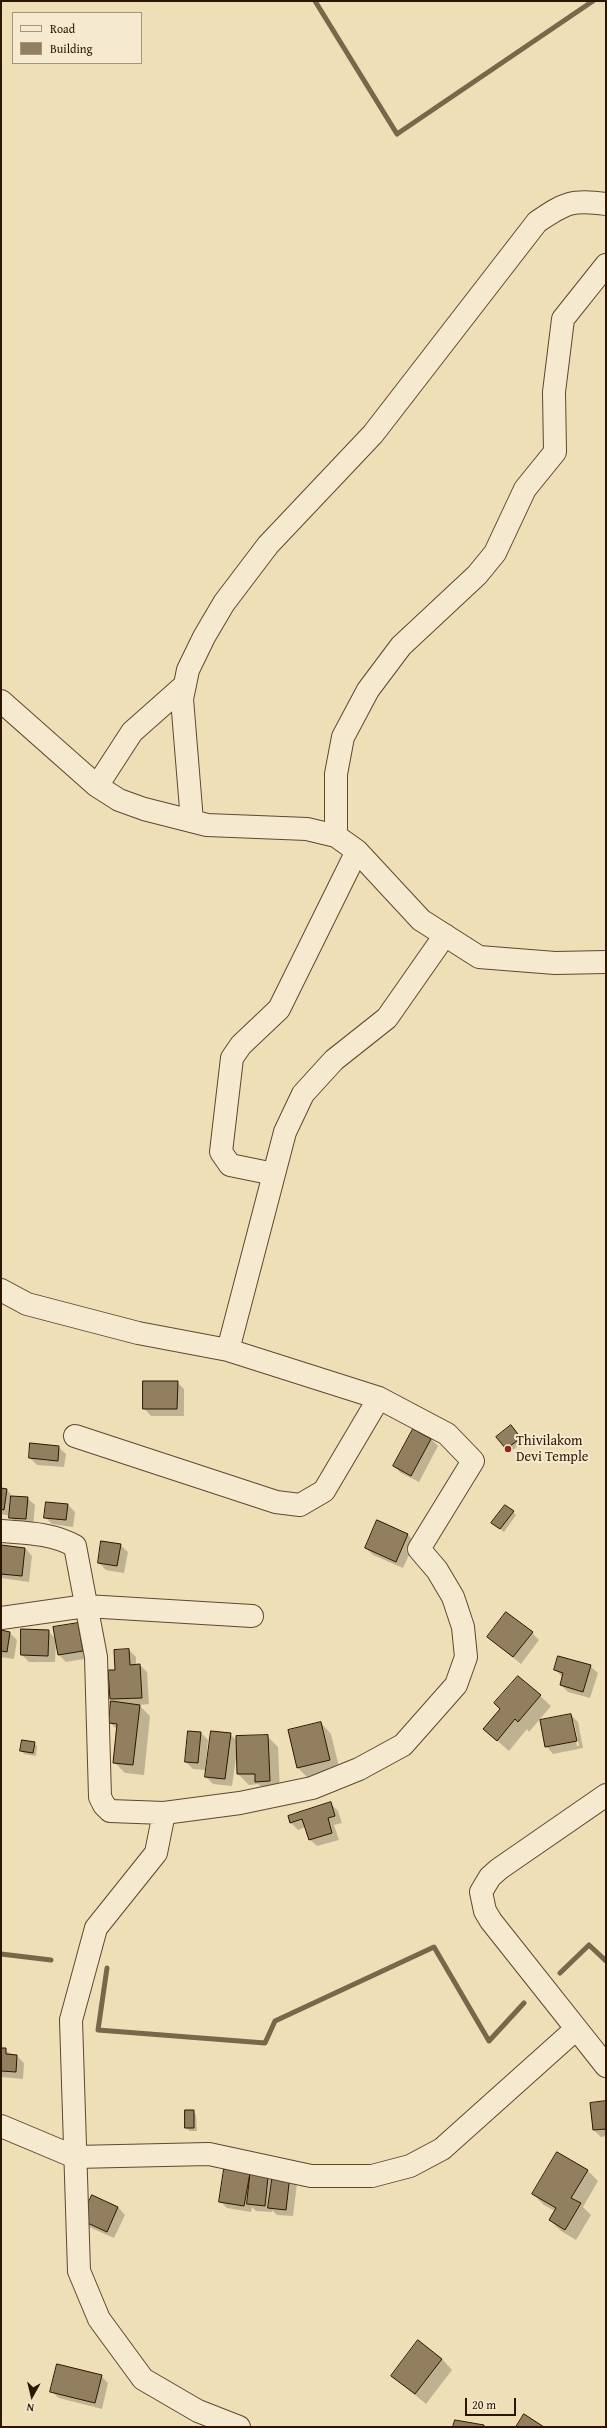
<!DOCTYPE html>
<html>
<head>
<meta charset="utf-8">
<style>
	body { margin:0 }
	#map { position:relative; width:607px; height:2428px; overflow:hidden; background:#efdfb7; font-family:"Gentium Book Plus",serif }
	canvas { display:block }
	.frame { position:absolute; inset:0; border:2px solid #2d1600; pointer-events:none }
	.legend { position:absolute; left:12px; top:12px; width:130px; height:52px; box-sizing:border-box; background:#f5ead0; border:1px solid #a5957d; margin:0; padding:5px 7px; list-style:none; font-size:12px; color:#2d1600 }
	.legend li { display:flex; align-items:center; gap:8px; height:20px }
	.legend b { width:20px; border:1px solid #a5957d }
	.north { position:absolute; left:12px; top:2376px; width:40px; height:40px; -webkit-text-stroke:3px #f5ead0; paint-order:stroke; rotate:188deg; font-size:11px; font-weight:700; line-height:16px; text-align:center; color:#2d1600 }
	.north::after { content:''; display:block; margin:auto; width:14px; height:18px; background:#2d1600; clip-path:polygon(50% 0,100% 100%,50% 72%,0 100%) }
	.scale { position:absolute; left:465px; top:2398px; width:51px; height:18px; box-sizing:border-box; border:2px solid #2d1600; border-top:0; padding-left:5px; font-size:12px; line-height:14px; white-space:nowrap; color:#2d1600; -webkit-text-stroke:3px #f5ead0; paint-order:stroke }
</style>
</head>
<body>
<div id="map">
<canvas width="607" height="2428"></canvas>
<div class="frame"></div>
<ul class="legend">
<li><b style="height:5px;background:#f5ead0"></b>Road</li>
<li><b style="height:11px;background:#927f5f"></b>Building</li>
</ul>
<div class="north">N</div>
<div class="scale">20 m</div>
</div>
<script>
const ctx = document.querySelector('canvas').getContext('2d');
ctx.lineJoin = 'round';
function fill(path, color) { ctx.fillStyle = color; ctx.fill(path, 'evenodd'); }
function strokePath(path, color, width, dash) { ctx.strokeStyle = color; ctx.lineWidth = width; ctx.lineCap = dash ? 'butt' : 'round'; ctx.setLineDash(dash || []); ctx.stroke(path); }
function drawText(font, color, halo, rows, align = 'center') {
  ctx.font = font + ' "Gentium Book Plus",serif'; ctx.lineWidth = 4; ctx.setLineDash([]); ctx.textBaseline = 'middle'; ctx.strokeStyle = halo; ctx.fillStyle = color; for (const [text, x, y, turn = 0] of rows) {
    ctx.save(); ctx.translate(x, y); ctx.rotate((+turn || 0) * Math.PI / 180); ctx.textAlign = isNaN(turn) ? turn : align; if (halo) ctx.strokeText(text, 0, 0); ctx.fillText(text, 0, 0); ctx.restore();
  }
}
const shadow = new Path2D(`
	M177,1382l7,7v27h-33l-7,-8z
	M514,1430l9,12 -13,10 -13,-15z
	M431,1439l7,7 -19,36 -18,-9 -7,-7z
	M58,1447l8,7 -2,13 -27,-2 -7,-7z
	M1,1489l6,1 6,7 14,1 8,7 -2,21 -16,-1 -7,-9 -9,-2z
	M68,1505l7,7 -2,15 -21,-3 -7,-7z
	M513,1512l3,3 -12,17 -8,-6z
	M378,1521l30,14 7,7 -12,26 -30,-13 -7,-7z
	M120,1545l8,7 -4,21 -18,-3 -7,-7z
	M1,1546l24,2 7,8 -3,26 -28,-4z
	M78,1624l7,7 5,27 -24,4 -7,-7 -3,-14 -1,21h-26l-7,-7 26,-24 8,8z
	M1,1631l9,2 7,7 -3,19 -13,-2z
	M532,1633l7,7 -18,24 -33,-27z
	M129,1650l7,7v8h4l7,7 2,32 -10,1 11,11 -6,59 -19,-2 -11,-11 4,-32 -8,-7 4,-20 -3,-4 6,-28z
	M590,1666l8,7 -8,25 -22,-6 -7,-7 2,-7 -7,-8z
	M540,1696l11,10 -22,26 -2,-3 -18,22 -25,-22z
	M571,1715l7,7 5,26 -30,6 -7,-8zM572,1722h2l5,24h-2z
	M321,1723l10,11 9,37 -32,7 -10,-10z
	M201,1733l7,7 -3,30 -12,-1 -7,-7z
	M230,1734l7,7 30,-5 11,11 2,45h-14l-8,-8 -9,1 -11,-11 -1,-23 -5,35 -19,-2 -7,-7z
	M34,1743l3,3 -1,10 -12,-2 -3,-4z
	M331,1804l7,7 4,12 -8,2 5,15 -22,6 -8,-7 -3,-12 -8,3 -7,-7z
	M1,2049l16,7 7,7 -1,16 -22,-2z
	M606,2102v34l-5,1 -7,-7z
	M193,2111l3,4 1,16h-7l-4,-3z
	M252,2168l45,15 -4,33 -16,-1 -5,-5v2l-16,-1 -4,-4 -1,5 -24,-4 -7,-7 29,-27 2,2z
	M587,2170l11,11 -15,26 8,8 -15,25 -15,-9 -11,-11 5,-9 -11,-6 -11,-11z
	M118,2207l7,8 -11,23 -25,-11 -7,-7z
	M442,2359l10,11 -26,34 -34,-28z
	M101,2376l7,7 -6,26 -43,-11 -8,-7z`);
const stream = new Path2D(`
	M315,1l82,133 196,-133
	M1,1954l50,6
	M107,1968l-9,62 167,13 10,-22 159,-74 55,94 35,-38
	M560,1973l29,-28 17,16`);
const building = new Path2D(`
	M143,1381h35l-1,28h-34z
	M511,1425l10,13 -15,11 -10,-12z
	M413,1429l18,10 -20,37 -18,-10z
	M30,1443l29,3 -1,15 -29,-3z
	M1,1488l6,1 -3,21 -3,-1z
	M11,1496l17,1 -2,22 -17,-1z
	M46,1502l22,2 -2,16 -22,-2z
	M505,1505l9,6 -14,18 -9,-6z
	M377,1520l31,14 -12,28 -31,-14z
	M101,1541l20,3 -4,22 -19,-3z
	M1,1545l24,3 -3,28 -21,-2z
	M506,1612l27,20 -20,25 -26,-20z
	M78,1623l5,28 -25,4 -5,-28z
	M21,1629l28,1 -1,26 -27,-1z
	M1,1630l9,2 -3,20 -6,-1z
	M129,1649l1,16 10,-1 2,34 -32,1 -2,-29h7l-1,-20z
	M558,1656l33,9 -8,27 -23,-7 3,-12 -9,-3z
	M518,1676l23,19 -23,27 -3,-3 -18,22 -14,-12 17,-20 -6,-6z
	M111,1701l29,4 -7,60 -20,-2 4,-39 -8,-1z
	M571,1714l6,27 -32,6 -5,-27z
	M321,1722l9,38 -33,8 -9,-38z
	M188,1731l13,1 -3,31 -13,-1z
	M211,1731l20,2 -6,46 -20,-2z
	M268,1735l2,46 -15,1v-8h-18l-1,-38z
	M22,1740l13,2 -2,11 -13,-2z
	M331,1802l4,14 -7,2 4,15 -23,7 -7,-21 -12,4 -2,-7z
	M1,2048h5v6l11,1 -1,17 -15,-1z
	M606,2101v28l-13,1 -3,-27z
	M185,2110h9v18h-9z
	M557,2152l31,18 -17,28 10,5 -16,27 -16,-10 7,-12 -24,-14z
	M251,2167l18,1 -4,38 -18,-2z
	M224,2169l26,4 -6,33 -25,-4z
	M273,2173l17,2 -4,35 -18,-2z
	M92,2195l26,12 -11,25 -26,-12z
	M418,2340l24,19 -27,35 -24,-18z
	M57,2364l45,11 -7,28 -45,-11z
	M524,2414l20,13h-28z
	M455,2420l29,5v2h-31z`);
const minor = new Path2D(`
	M1,701l96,85 22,14 25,9 63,16 100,4 29,7 21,15 64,69 58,37 76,6 51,-1
	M97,786l35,-54 53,-47
	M192,821l-10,-122 6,-29 16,-33 20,-34 44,-58 105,-111 164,-212c28,-19 35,-23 69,-18
	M336,836v-62l7,-37 25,-47 33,-44 76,-71 18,-22 30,-64 30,-37 -1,-60 9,-73 43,-54
	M274,1174l-44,-9 -9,-13 11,-94 9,-13 38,-36 78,-158
	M1,1290l26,14 111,29 90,17 151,48 68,36 26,27 -54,88 18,21 16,27 10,30 3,30 -10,28 -53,60 -44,24 -47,19 -72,15 -76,10 -54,-2 -6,-6 -4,-8 -4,-140 -21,-111c-23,-13 -49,-13 -74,-15
	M228,1350l57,-218 18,-38 31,-34 53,-42 58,-83
	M75,1436l201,66 24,3 24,-14 55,-93
	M1,1618l85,-12 166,10
	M606,1795l-107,74 -9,8 -9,15 4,19 6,10 115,145
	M164,1813l-8,40 -60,75 -25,92 8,251 20,48 44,60 55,32 41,16
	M1,2126l74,31 134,-3 102,22h61l38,-10 32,-17 134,-120`);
const markers = [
	[508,1449,4,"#8f2418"]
];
const poiNames = [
	["Thivilakom",516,1441],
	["Devi Temple",516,1457]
];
fill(shadow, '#0003');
strokePath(stream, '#7a6649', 5);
fill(building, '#927f5f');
strokePath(building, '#2d1600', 1);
strokePath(minor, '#5e482e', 24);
strokePath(minor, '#f5ead0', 22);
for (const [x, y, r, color] of markers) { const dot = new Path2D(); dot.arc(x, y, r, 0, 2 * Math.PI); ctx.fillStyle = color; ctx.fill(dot); strokePath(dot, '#f5ead0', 1.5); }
drawText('14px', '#2d1600', '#f5ead0', poiNames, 'left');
</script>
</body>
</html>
